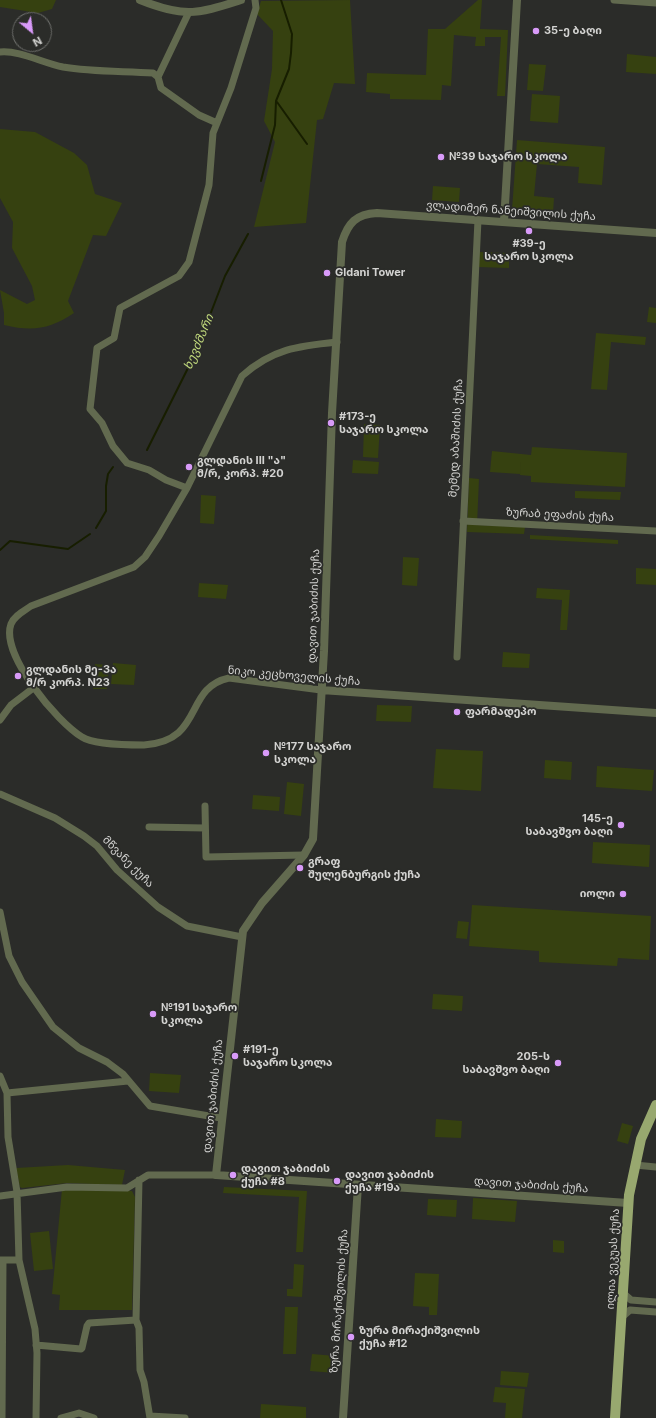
<!DOCTYPE html>
<html>
<head>
<meta charset="utf-8">
<style>
	body { margin:0 }
	#map { position:relative; width:656px; height:1418px; overflow:hidden; background:#2b2c29; font-family:Inter,sans-serif }
	canvas { display:block }
	.north { position:absolute; left:12px; top:12px; width:40px; height:40px; box-sizing:border-box; background:#2b2c29; border:1px solid #6e6f6c; border-radius:50%; rotate:151deg; font-size:11px; font-weight:700; line-height:16px; text-align:center; color:#d3d3d1 }
	.north::after { content:''; display:block; margin:auto; width:14px; height:18px; background:#d89af8; clip-path:polygon(50% 0,100% 100%,50% 72%,0 100%) }
</style>
</head>
<body>
<div id="map">
<canvas width="656" height="1418"></canvas>
<div class="north">N</div>
</div>
<script>
const ctx = document.querySelector('canvas').getContext('2d');
ctx.lineJoin = 'round';
function fill(path, color) { ctx.fillStyle = color; ctx.fill(path, 'evenodd'); }
function strokePath(path, color, width, dash) { ctx.strokeStyle = color; ctx.lineWidth = width; ctx.lineCap = dash ? 'butt' : 'round'; ctx.setLineDash(dash || []); ctx.stroke(path); }
function drawText(font, color, halo, rows, align = 'center') {
  ctx.font = font + ' Inter,"Noto Sans Georgian",sans-serif'; ctx.lineWidth = 3.5; ctx.setLineDash([]); ctx.textBaseline = 'middle'; ctx.strokeStyle = halo; ctx.fillStyle = color; for (const [text, x, y, turn = 0] of rows) {
    ctx.save(); ctx.translate(x, y); ctx.rotate((+turn || 0) * Math.PI / 180); ctx.textAlign = isNaN(turn) ? turn : align; if (halo) ctx.strokeText(text, 0, 0); ctx.fillText(text, 0, 0); ctx.restore();
  }
}
const green = new Path2D(`
	M0,0h56l-4,9 -14,4 -38,-6z
	M350,0l5,84 -21,-1 -11,36 -6,1 -11,103 -52,4 21,-85 -11,-21 8,-52 1,-38 -16,-17 4,-13z
	M478,0h4l-2,29 28,1 -3,66h-8l4,-59h-16v9h-10l1,-9 -22,-2 -3,51 -9,-1 -1,15 -51,-1v-5l-24,-2 1,-19 59,2 2,-46h17z
	M627,54l29,3v17l-30,-2z
	M529,64l17,1 -3,26 -16,-1z
	M532,94l28,2 -2,27 -28,-2z
	M0,129l35,3 39,21 13,12 8,29 27,9 -16,33 -13,-1 -25,66 6,12c-24,16 -41,19 -70,12v-12l-4,-23 27,14 8,-4 -3,-14 -20,-38 1,-26 -13,-24z
	M517,140l88,7 -3,38 -24,-2 1,-16 -42,-3 -3,32 20,2 -1,15 -41,-3z
	M433,186l27,2 -1,14 -27,-2z
	M479,252l30,1v15l-31,-1z
	M649,307l7,1v15l-9,-1z
	M596,333l50,4 -1,8 -34,-3 -4,48 -16,-1z
	M364,424l16,1 -2,33 -15,-1z
	M532,447l95,6 -2,34 -94,-5v-6l-11,-1 1,-20 -1,19 -30,-2 2,-21 39,4z
	M353,460l26,2 -1,12 -26,-1z
	M469,478l10,1 -2,46 48,2 -1,7 -57,-2z
	M575,491l46,1 -1,8 -45,-2z
	M201,495l15,1 -2,28 -14,-1z
	M530,535l88,5v4l-88,-5z
	M403,557l16,1 -2,28 -15,-1z
	M636,568l20,1v16l-20,-1z
	M199,583l29,2 -2,14 -28,-2z
	M537,588l33,2 -3,40h-7l2,-30 -26,-2z
	M503,652l27,2 -1,14 -27,-1z
	M113,663l23,2 -2,20 -23,-1z
	M95,664l14,1 -2,24h-14z
	M377,705l35,1 -1,16 -35,-1z
	M436,749l47,2 -2,40 -48,-3z
	M545,760l27,2 -1,18 -27,-2z
	M597,766l57,4 -2,21 -56,-4z
	M287,782l17,2 -3,32 -17,-2z
	M253,795l27,2 -1,14 -27,-2z
	M593,842l57,3 -1,22 -57,-4z
	M472,905l179,11 -2,44 -31,-2 -1,8 -78,-4v-11l-70,-5z
	M458,921l11,1 -2,17 -11,-1z
	M433,994l30,2 -1,15 -30,-2z
	M150,1073l31,2 -2,18 -30,-2z
	M436,1119l26,2 -1,17 -26,-1z
	M622,1123l11,3 -5,18 -11,-3z
	M68,1165l57,5 -3,15 -55,-2 -45,5 -2,-1 -4,-19z
	M224,1187l83,4 -4,61h-7l3,-55 -76,-4z
	M69,1188l63,3 3,6 -3,113h-73l1,-15 -8,-1 10,-105z
	M473,1198l44,3 -2,21 -43,-3z
	M428,1199l29,1 -1,17 -29,-2z
	M49,1231l4,38 -19,2 -4,-38z
	M553,1240l11,1v12l-11,-1z
	M294,1264l10,1 -2,32 -15,-1v-7h6z
	M415,1273l24,1 -2,41h-8v-8l-16,-1z
	M285,1307h13l-2,47h-13z
	M312,1354l24,2 -1,17 -25,-2z
	M501,1371l28,2 -2,14 -27,-2z
	M495,1387l30,2 -3,29h-17l1,-15 -13,-1z
	M261,1404l45,3v11h-46z`);
const stream = new Path2D(`
	M277,102l30,42
	M261,181l14,-56 1,-24 13,-32 2,-16 1,-19 -11,-34
	M147,450l48,-96 30,-78 23,-42
	M96,528l10,-17v-25l2,-12 5,-7
	M0,550l10,-9 58,8 22,-15`);
const minor = new Path2D(`
	M614,0l42,3
	M0,52c19,-2 43,11 63,15 29,5 61,4 90,6l5,4 31,-65
	M158,77l3,11 38,27 18,8
	M187,488l-21,-8 -17,-10 -22,-7 -14,-17 -11,-23 -12,-14 7,-61 17,-10 6,-30 59,-32 10,-14 20,-77 4,-52 18,-45 25,-80 -1,-8
	M463,521l193,10
	M457,657l21,-437
	M321,690l-92,-12c-46,10 -24,63 -85,67 -14,0 -50,0 -62,-8 -25,-15 -82,-83 -71,-113 3,-8 13,-13 20,-18l103,-39 11,-10 14,-21 28,-48 55,-112c30,-27 56,-30 95,-34
	M0,720l11,-15 21,-16
	M0,794l55,24 29,18 13,10 20,24 41,37 29,19 55,11
	M205,806l1,51 98,-2
	M149,827l56,1
	M0,912l9,44 13,26 31,45 26,21 28,14 16,12 27,32 71,12
	M0,1076l7,17 1,44 9,55 2,68 16,69 2,24 -1,65
	M7,1093l121,-12
	M635,1165l21,2
	M139,1180l-3,140 3,8 1,42 4,12 6,36
	M0,1196l67,-9 60,1 21,-13h68
	M0,1260h19
	M623,1293l8,7 25,2
	M622,1317l8,-7 26,2
	M36,1345l45,4 1,-1 5,-22 2,-3 47,-3
	M150,1416l35,2
	M2,1418l1,-158
	M61,1418l18,-5 15,5`);
const tertiary = new Path2D(`
	M140,0c15,6 32,12 49,12 17,0 36,-7 52,-12
	M504,222l13,-222
	M321,690l335,23
	M628,1203l-412,-28 27,-244 19,-28 42,-48 9,-16 11,-188 8,-238 10,-171c6,-19 14,-28 35,-29l279,20
	M343,1418l15,-233`);
const primary = new Path2D(`
	M615,1418l14,-223 12,-56 15,-34`);
const markers = [
	[536,31,4,"#d89af8"],
	[441,157,4,"#d89af8"],
	[529,231,4,"#d89af8"],
	[327,273,4,"#d89af8"],
	[331,423,4,"#d89af8"],
	[189,467,4,"#d89af8"],
	[18,676,4,"#d89af8"],
	[457,712,4,"#d89af8"],
	[266,753,4,"#d89af8"],
	[621,825,4,"#d89af8"],
	[300,868,4,"#d89af8"],
	[623,894,4,"#d89af8"],
	[153,1014,4,"#d89af8"],
	[235,1056,4,"#d89af8"],
	[558,1063,4,"#d89af8"],
	[233,1175,4,"#d89af8"],
	[337,1181,4,"#d89af8"],
	[351,1337,4,"#d89af8"]
];
const poiNames = [
	["35-ე ბაღი",544,31],
	["№39 საჯარო სკოლა",449,157],
	["#39-ე",529,244,"center"],
	["საჯარო სკოლა",529,257,"center"],
	["Gldani Tower",335,273],
	["#173-ე",339,417],
	["საჯარო სკოლა",339,430],
	["გლდანის III \"ა\"",197,461],
	["მ/რ, კორპ. #20",197,474],
	["გლდანის მე-3ა",26,670],
	["მ/რ კორპ. N23",26,683],
	["ფარმადეპო",465,712],
	["№177 საჯარო",274,747],
	["სკოლა",274,760],
	["145-ე",613,819,"right"],
	["საბავშვო ბაღი",613,832,"right"],
	["გრაფ",308,862],
	["შულენბურგის ქუჩა",308,875],
	["იოლი",615,894,"right"],
	["№191 საჯარო",161,1008],
	["სკოლა",161,1021],
	["#191-ე",243,1050],
	["საჯარო სკოლა",243,1063],
	["205-ს",550,1057,"right"],
	["საბავშვო ბაღი",550,1070,"right"],
	["დავით ჯაბიძის",241,1169],
	["ქუჩა #8",241,1182],
	["დავით ჯაბიძის",345,1175],
	["ქუჩა #19ა",345,1188],
	["ზურა მირაქიშვილის",359,1331],
	["ქუჩა #12",359,1344]
];
const streetNames = [
	["ვლადიმერ ნანეიშვილის ქუჩა",511,211,4],
	["მემედ აბაშიძის ქუჩა",456,438,-87],
	["ზურაბ ეფაძის ქუჩა",560,515,3],
	["დავით ჯაბიძის ქუჩა",314,606,-88],
	["ნიკო კეცხოველის ქუჩა",294,676,5],
	["მწვანე ქუჩა",128,862,45],
	["დავით ჯაბიძის ქუჩა",213,1096,-84],
	["დავით ჯაბიძის ქუჩა",531,1185,4],
	["ილია ვეკუას ქუჩა",613,1259,-87],
	["ზურა მირაქიშვილის ქუჩა",339,1301,-86]
];
const waterNames = [
	["ხევძმარი",199,342,-67]
];
fill(green, '#364110');
strokePath(stream, '#171e00', 2);
strokePath(minor, '#626a4f', 7);
strokePath(tertiary, '#626a4f', 8);
strokePath(primary, '#98a86f', 10);
for (const [x, y, r, color] of markers) { const dot = new Path2D(); dot.arc(x, y, r, 0, 2 * Math.PI); ctx.fillStyle = color; ctx.fill(dot); strokePath(dot, '#2b2c29', 1.5); }
drawText('bold 11px', '#d3d3d1', '#2b2c29', poiNames, 'left');
drawText('11px', '#d3d3d1', '#2b2c29', streetNames);
drawText('italic 12px', '#c4dd7e', '#2b2c29', waterNames);
</script>
</body>
</html>
